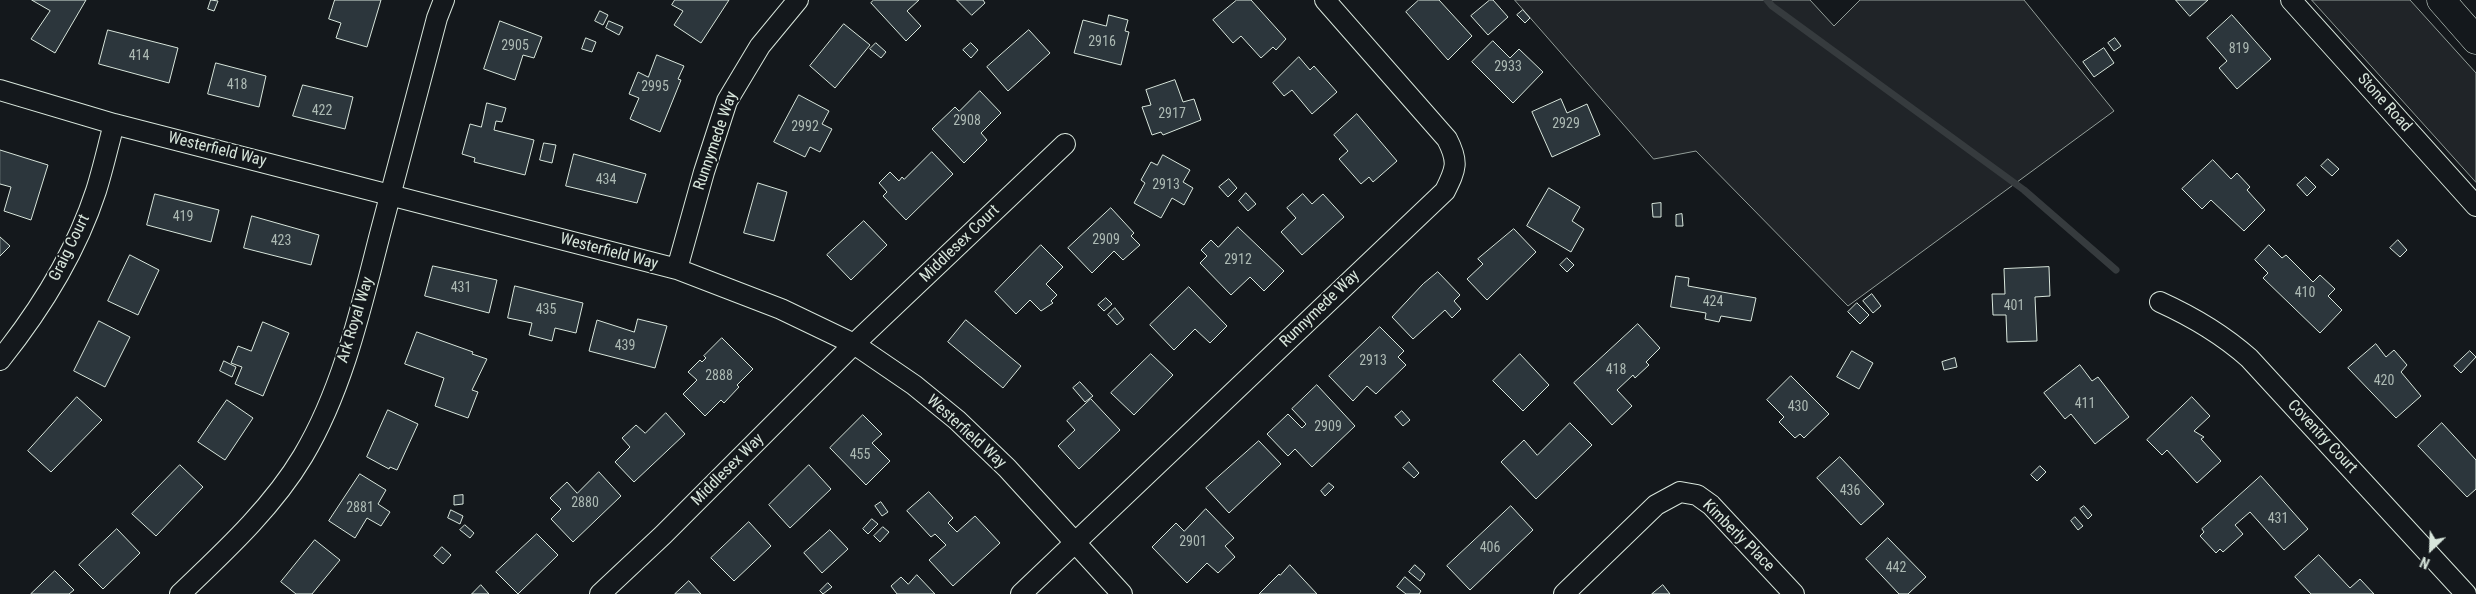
<!DOCTYPE html>
<html>
<head>
<meta charset="utf-8">
<style>
	body { margin:0 }
	#map { position:relative; width:2476px; height:594px; overflow:hidden; background:#14181c; font-family:"Roboto Condensed",sans-serif }
	canvas { display:block }
	.north { position:absolute; left:2406px; top:524px; width:50px; height:50px; -webkit-text-stroke:4px #14181c; paint-order:stroke; rotate:204deg; font-size:14px; font-weight:700; line-height:20px; text-align:center; color:#d8e6dc }
	.north::after { content:''; display:block; margin:auto; width:18px; height:22px; background:#d8e6dc; clip-path:polygon(50% 0,100% 100%,50% 72%,0 100%) }
</style>
</head>
<body>
<div id="map">
<canvas width="2476" height="594"></canvas>
<div class="north">N</div>
</div>
<script>
const ctx = document.querySelector('canvas').getContext('2d');
ctx.lineJoin = 'round';
function fill(path, color) { ctx.fillStyle = color; ctx.fill(path, 'evenodd'); }
function strokePath(path, color, width, dash) { ctx.strokeStyle = color; ctx.lineWidth = width; ctx.lineCap = dash ? 'butt' : 'round'; ctx.setLineDash(dash || []); ctx.stroke(path); }
function drawText(font, color, halo, rows, align = 'center') {
  ctx.font = font + ' "Roboto Condensed",sans-serif'; ctx.lineWidth = 4; ctx.setLineDash([]); ctx.textBaseline = 'middle'; ctx.strokeStyle = halo; ctx.fillStyle = color; for (const [text, x, y, turn = 0] of rows) {
    ctx.save(); ctx.translate(x, y); ctx.rotate((+turn || 0) * Math.PI / 180); ctx.textAlign = isNaN(turn) ? turn : align; if (halo) ctx.strokeText(text, 0, 0); ctx.fillText(text, 0, 0); ctx.restore();
  }
}
const green = new Path2D(`
	M1515,0h295l24,26 26,-26h164l90,111 -266,195 -152,-155 -42,8z
	M2312,0h98l66,73v109z`);
const stream = new Path2D(`
	M1767,0l5,6 252,184 92,80`);
const building = new Path2D(`
	M32,0h54l-31,53 -24,-14 19,-28z
	M211,0l7,1 -4,10 -6,-2z
	M335,0h46l-14,47 -31,-9 5,-15 -12,-4z
	M675,0h54l-28,43 -27,-18 9,-14 -11,-6z
	M874,0h45l-12,11 14,15 -15,15 -35,-38z
	M957,0h26l2,3 -13,12z
	M1237,0h14l35,39 -10,11 -3,-3 -12,11 -20,-22 -8,7 -20,-23z
	M1419,0h20l33,36 -24,24 -42,-48z
	M1490,0h3l15,17 -20,18 -17,-19z
	M2176,0h32l-18,16z
	M1523,10l7,8 -5,5 -8,-8z
	M600,11l8,4 -5,10 -8,-4z
	M1109,15l19,5 -3,11 4,1 -8,33 -47,-12 9,-33 23,6z
	M2232,15l39,44 -34,30 -18,-21 8,-7 -20,-23z
	M500,21l42,16 -8,21 -11,-3 -8,25 -31,-11z
	M609,21l14,6 -4,8 -13,-7z
	M844,24l26,21 -35,43 -25,-22z
	M108,30l70,18 -9,35 -70,-19z
	M1029,30l21,23 -42,38 -21,-24z
	M586,38l10,4 -4,10 -10,-3z
	M2115,38l6,8 -7,5 -6,-8z
	M1493,41l17,17 9,-9 24,23 -30,31 -41,-41z
	M876,43l10,9 -5,6 -11,-9z
	M971,43l7,7 -7,8 -8,-8z
	M2104,48l10,15 -20,14 -11,-15z
	M657,55l27,11 -6,13 3,1 -21,52 -30,-13 9,-21 -10,-4 9,-22 10,5z
	M1299,57l11,13 4,-4 23,26 -25,22 -20,-24 -8,6 -11,-13z
	M216,63l50,13 -7,31 -51,-13z
	M1175,80l8,22 11,-3 7,21 -38,15 -2,-3 -9,3 -10,-28 9,-2 -5,-15z
	M303,85l50,12 -8,32 -52,-13z
	M980,91l21,22 -20,20 6,7 -23,23 -32,-34 23,-22 4,4z
	M799,95l30,16 -7,13 10,5 -12,23 -10,-5 -5,10 -31,-15z
	M1561,99l6,14 20,-9 13,31 -48,22 -20,-45z
	M487,103l19,5 -4,14 -6,-1 -2,9 40,10 -9,35 -51,-13 1,-4 -13,-4 8,-30 11,3z
	M1357,114l40,47 -24,21 -4,-5 -8,7 -22,-25 9,-8 -14,-16z
	M544,143l12,2 -4,18 -12,-3z
	M0,150l48,15 -17,55 -27,-9 7,-24 -11,-3z
	M932,152l21,22 -47,46 -23,-24 4,-4 -8,-9 11,-11 9,9 3,-4 2,2z
	M574,154l72,20 -9,29 -71,-17z
	M1163,155l27,15 -7,12 10,6 -9,17 -12,-7 -11,20 -27,-15 11,-20 -4,-3 10,-18 6,3z
	M2328,159l11,10 -7,7 -11,-10z
	M2213,160l18,19 6,-6 13,14 -3,3 18,20 -21,21 -33,-31 -9,9 -20,-20z
	M2306,177l10,10 -9,9 -10,-11z
	M1229,179l8,9 -9,9 -9,-10z
	M758,183l29,9 -13,49 -30,-8z
	M1549,188l31,19 -8,14 12,8 -13,23 -44,-26z
	M1246,193l10,11 -8,7 -9,-10z
	M155,194l64,16 -8,32 -64,-17z
	M1303,194l9,10 11,-10 21,23 -42,38 -21,-23 15,-14 -9,-10z
	M1661,203v14h-8l-1,-13z
	M1111,208l23,25 -3,3 9,9 -17,15 -9,-9 -22,22 -24,-25z
	M1682,214l1,12h-7v-11z
	M252,216l67,19 -8,30 -67,-17z
	M864,221l23,24 -36,35 -24,-25z
	M1238,227l46,44 -20,20 -14,-14 -19,18 -31,-32 7,-7 -6,-6 10,-10 7,7z
	M1514,229l22,23 -49,48 -20,-21 16,-15 -5,-5z
	M0,237l10,9 -10,10z
	M2398,240l9,10 -7,7 -10,-9z
	M1041,245l22,22 -17,17 11,11 -6,6 2,2 -12,8 -11,-11 -14,14 -21,-22z
	M2269,245l13,13 4,-3 27,27 7,-7 15,14 -7,7 14,14 -22,23 -57,-55 5,-5 -13,-13z
	M130,255l29,15 -21,45 -30,-14z
	M1567,258l7,7 -7,7 -7,-7z
	M433,266l64,14 -8,33 -64,-17z
	M2049,267l1,29 -15,1 2,44 -30,1 -1,-27h-13l-1,-21h13l-1,-25z
	M1438,272l22,23 -6,6 7,8 -9,9 -7,-8 -32,29 -21,-22 31,-33z
	M1676,276l13,2 -1,8 68,12 -5,23 -30,-5 -2,6 -14,-3 1,-6 -35,-6z
	M515,286l68,17 -7,30 -21,-5 -3,13 -23,-6 3,-12 -24,-5z
	M1189,287l38,39 -17,17 -15,-14 -21,21 -24,-25z
	M1872,294l9,12 -8,7 -10,-12z
	M1106,298l6,6 -8,7 -6,-6z
	M1857,303l12,12 -9,9 -12,-12z
	M1115,308l9,11 -7,6 -9,-10z
	M638,319l29,7 -12,42 -66,-17 8,-31 37,12z
	M966,320l55,46 -18,22 -55,-46z
	M99,321l31,16 -25,50 -31,-16z
	M263,322l26,11 -26,63 -28,-12 7,-17 -11,-4 7,-17 13,5z
	M1638,324l22,24 -14,14 3,3 -14,13 -2,-3 -16,15 15,16 -20,19 -38,-42z
	M1380,327l24,24 -6,6 8,8 -30,29 -9,-8 -14,15 -24,-25z
	M417,332l56,20 -1,2 15,5 -15,31 6,2 -10,26 -33,-12 9,-28 -39,-14z
	M722,338l31,31 -16,16 2,2 -15,16 -3,-3 -16,16 -22,-22 14,-14 -9,-8 12,-12 2,2 4,-4 -2,-2z
	M2376,344l10,13 8,-7 13,15 -6,7 20,24 -25,22 -48,-50z
	M1852,351l21,12 -14,26 -22,-12z
	M2470,351l6,6 -15,16 -7,-7z
	M1151,354l22,21 -39,40 -23,-22z
	M1520,354l29,31 -26,26 -30,-30z
	M1955,358l2,9 -13,3 -2,-8z
	M224,361l12,6 -4,10 -12,-6z
	M2080,365l12,16 6,-4 31,40 -34,27 -24,-30 -6,5 -21,-26z
	M1791,376l38,38 -25,24 -4,-4 -5,4 -16,-16 5,-5 -17,-17z
	M1080,382l13,14 -8,6 -12,-14z
	M1317,385l38,41 -43,41 -17,-18 -7,7 -21,-22 21,-20 14,14 4,-4 -14,-15z
	M77,397l25,23 -51,52 -23,-21z
	M2192,397l18,19 -16,15 10,6 -3,2 20,22 -24,22 -30,-33 -5,5 -15,-15z
	M1091,399l29,31 -41,39 -21,-23 17,-16 -8,-9z
	M227,400l26,18 -28,42 -27,-18z
	M388,410l30,14 -21,46 -7,-3 -1,2 -22,-12z
	M1402,411l8,9 -7,6 -8,-9z
	M666,413l19,21 -51,48 -19,-20 15,-15 -8,-9 14,-13 9,8z
	M863,415l19,19 -10,9 18,18 -24,24 -36,-37z
	M1570,423l22,22 -56,54 -35,-37 23,-22 13,15z
	M2442,423l34,37v29l-9,8 -49,-51z
	M1259,441l22,23 -52,49 -23,-25z
	M1840,457l44,47 -23,21 -44,-47z
	M1409,462l10,11 -5,5 -11,-10z
	M180,465l23,22 -47,49 -24,-22z
	M809,465l22,24 -41,39 -21,-23z
	M2040,466l6,6 -9,9 -6,-6z
	M599,472l22,24 -48,46 -22,-23 10,-10 -11,-11 17,-16 10,11z
	M360,474l26,16 -8,14 12,8 -9,14 -14,-8 -12,20 -26,-17z
	M2261,476l47,53 -24,21 -34,-38 -15,13 8,9 -20,18 -3,-3 -4,4 -16,-17 4,-4 -2,-3z
	M1329,483l5,4 -9,9 -4,-5z
	M929,492l24,26 -5,5 9,9 18,-16 25,27 -47,43 -24,-26 17,-15 -11,-11 -4,3 -24,-26z
	M463,495v9l-9,1v-9z
	M881,502l7,10 -6,4 -7,-10z
	M1511,506l22,24 -63,60 -23,-24z
	M2084,506l8,9 -4,4 -8,-10z
	M1206,509l28,29 -9,8 10,11 -17,16 -11,-10 -20,20 -35,-36 24,-24 8,8z
	M451,510l12,6 -3,8 -12,-6z
	M2075,517l8,9 -5,4 -7,-9z
	M872,519l6,5 -10,10 -5,-5z
	M749,522l22,24 -37,35 -23,-23z
	M465,525l9,8 -4,5 -10,-8z
	M883,527l6,5 -9,10 -6,-6z
	M117,529l23,24 -37,36 -24,-24z
	M830,530l18,19 -26,24 -18,-20z
	M537,534l21,21 -40,39 -22,-22z
	M1888,538l38,39 -18,17h-9l-33,-35z
	M315,540l25,20 -28,34h-16l-15,-12z
	M442,547l9,8 -8,9 -9,-8z
	M2319,555l31,33 10,-9 14,15h-63l-16,-17z
	M1290,565l27,29h-58l20,-20 1,1z
	M1415,565l10,9 -5,7 -11,-9z
	M55,571l19,19 -5,4h-38z
	M917,575l18,19h-38l-6,-8 10,-9 7,7z
	M1405,577l16,14 -2,3h-13l-9,-7z
	M689,581l12,13h-26z
	M828,583l4,4 -9,7 -3,-3z
	M481,585l8,9h-17z
	M1663,585l7,9h-18z`);
const minor = new Path2D(`
	M2291,0l185,206
	M0,90l114,34 563,145 104,40 73,35 60,41 43,35 50,48 115,126
	M677,269l27,-97 23,-71 33,-55 38,-46
	M2160,302c33,15 62,32 89,56l217,236
	M0,360c40,-50 76,-108 96,-169 7,-22 12,-45 18,-67
	M180,594c44,-42 92,-86 123,-138 40,-67 58,-148 77,-222 19,-72 38,-144 57,-216l7,-18
	M600,594l63,-59 191,-191 211,-200
	M1021,594l424,-403c11,-22 14,-29 2,-52l-122,-139
	M1564,594l92,-89 24,-13 17,3 14,10 83,89`);
const motorway = new Path2D(`
	M2441,0l35,40`);
const numberNames = [
	["2916",1102,42],
	["2905",515,46],
	["819",2239,49],
	["414",139,56],
	["2933",1508,67],
	["418",237,85],
	["2995",655,87],
	["422",322,111],
	["2917",1172,114],
	["2908",967,121],
	["2929",1566,124],
	["2992",805,127],
	["434",606,180],
	["2913",1166,185],
	["419",183,217],
	["2909",1106,240],
	["423",281,241],
	["2912",1238,260],
	["431",461,288],
	["410",2305,293],
	["424",1713,302],
	["401",2014,306],
	["435",546,310],
	["439",625,346],
	["2913",1373,361],
	["418",1616,370],
	["2888",719,376],
	["420",2384,381],
	["411",2085,404],
	["430",1798,407],
	["2909",1328,427],
	["455",860,455],
	["436",1850,491],
	["2880",585,503],
	["2881",360,508],
	["431",2278,519],
	["2901",1193,542],
	["406",1490,548],
	["442",1896,568]
];
const streetNames = [
	["Stone Road",2384,103,48],
	["Runnymede Way",716,141,-71],
	["Westerfield Way",217,150,14],
	["Middlesex Court",960,244,-44],
	["Graig Court",70,248,-64],
	["Westerfield Way",609,252,15],
	["Runnymede Way",1320,309,-44],
	["Ark Royal Way",356,320,-73],
	["Westerfield Way",966,432,42],
	["Coventry Court",2322,437,47],
	["Middlesex Way",728,470,-45],
	["Kimberly Place",1738,536,45]
];
fill(green, '#202428');
strokePath(green, '#939e99', 1);
strokePath(stream, '#363b3e', 7);
fill(building, '#2c363c');
strokePath(building, '#d8e6dc', 1);
strokePath(minor, '#d8e6dc', 22);
strokePath(motorway, '#d8e6dc', 29);
strokePath(minor, '#14181c', 20);
strokePath(motorway, '#14181c', 28);
drawText('14px', '#adbab4', null, numberNames);
drawText('16px', '#d8e6dc', '#14181c', streetNames);
</script>
</body>
</html>
